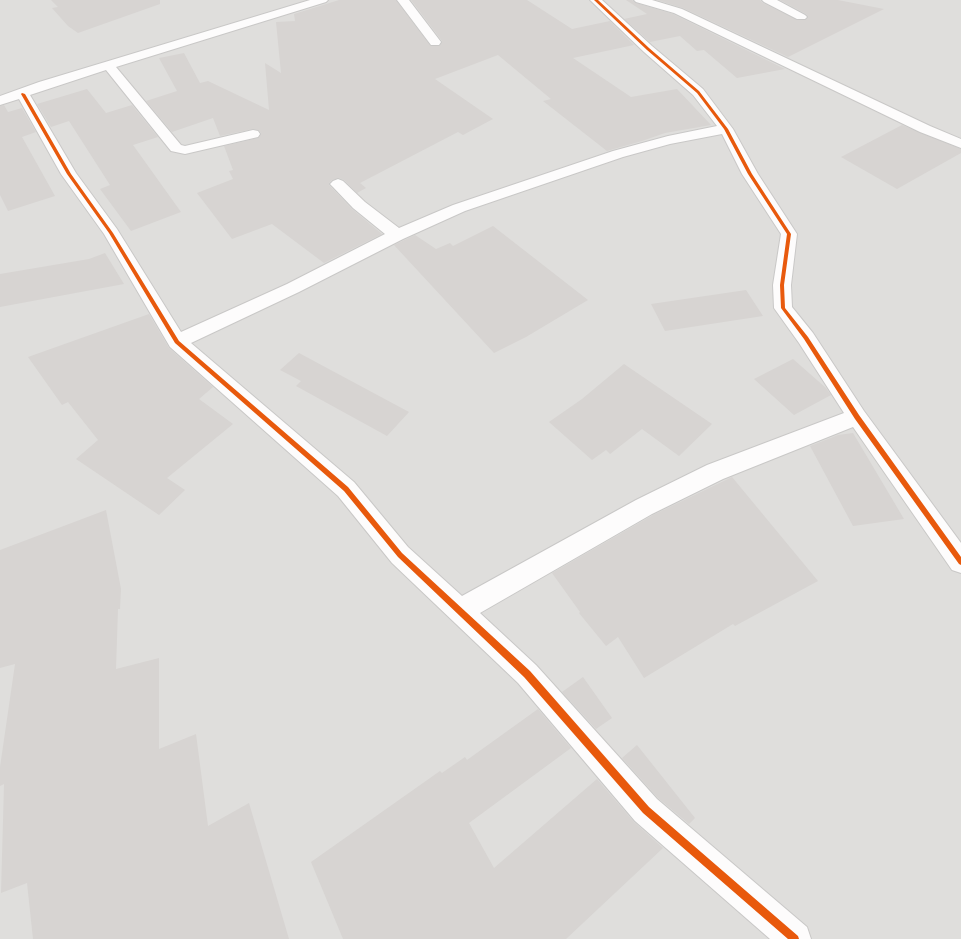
<!DOCTYPE html>
<html>
<head>
<meta charset="utf-8">
<style>
	body { margin:0 }
	canvas { display:block; background:#f0eeeb }
</style>
</head>
<body>
<canvas width="961" height="939"></canvas>
<script>
const ctx = document.querySelector('canvas').getContext('2d');
ctx.lineJoin = 'round';
function fill(path, color) { ctx.fillStyle = color; ctx.fill(path, 'evenodd'); }
function strokePath(path, color, width, dash) { ctx.strokeStyle = color; ctx.lineWidth = width; ctx.lineCap = dash ? 'butt' : 'round'; ctx.setLineDash(dash || []); ctx.stroke(path); }
const residential = new Path2D(`
	M0,0h961v939h-961z`);
const building = new Path2D(`
	M51,0h109v4l-82,29 -10,-7 -16,-18 6,-1z
	M339,0h57l35,46h8l3,-5 -31,-41h116l45,29 38,-8 24,24 -61,13 58,39 46,-8 34,36 -46,8 -23,8 -35,10 -64,-50 8,-2 -53,-44 -63,24 58,40 -30,16 -5,-3 -98,51 6,5 -9,5 -13,-13 -5,-2 -7,2 -3,3v2l23,24 30,25 -58,29 -52,-39 -40,15 -35,-46 36,-14 -4,-8 4,-1 -9,-24 34,-8 3,-5 -3,-3 -5,-1 -33,7 -7,-18 -41,14 -26,-31 31,-10 -18,-33 25,-5 16,30 8,-2 61,29 -4,-47 16,10 -5,-51 19,-1 -1,-7z
	M626,0h6l4,3 37,11 112,55 -48,9 -33,-28 -7,1 -17,-15 -30,6 -26,-23 23,-5z
	M657,0h103l3,3 34,17h8l3,-3 -2,-3 -26,-14h58l46,9 -96,48 -105,-49z
	M87,89l19,24 26,-8 26,32 -25,8 48,67 -50,19 -31,-42 10,-4 -41,-64 -18,6 -14,-23z
	M4,105l4,7 14,-4 14,24 -14,5 33,59 -47,15 -8,-16v-89z
	M902,125l59,24v4l-64,36 -56,-32z
	M493,226l95,74 -62,37 -32,16 -100,-108 21,-10 21,14 14,-6 3,3z
	M105,253l19,31 -124,23v-33l89,-15z
	M746,290l17,26 -98,15 -14,-27z
	M149,314l20,34 44,39 -14,12 34,25 -66,54 18,12 -26,25 -83,-56 22,-19 -30,-38 -6,3 -34,-48z
	M299,353l110,59 -22,24 -91,-50 5,-5 -21,-11z
	M793,359l33,29 5,7 -37,20 -40,-36z
	M624,364l88,60 -33,32 -37,-27 -32,25 -4,-4 -14,10 -43,-38 33,-23z
	M853,433l51,86 -51,7 -43,-80 28,-11z
	M732,477l86,104 -83,45 -2,-2 -89,54 -26,-41 -12,9 -27,-33 1,-1 -28,-39 101,-58z
	M106,510l15,79 -1,20h-2l-2,60 43,-11v91l37,-15 12,92 41,-23 40,136h-256l-6,-56 -26,10 3,-109 -4,2v-19l15,-103 -15,4v-118z
	M583,677l29,41 -16,11 -34,-37z
	M538,709l33,39 -102,75 25,45 103,-89 37,43 29,26 -97,91h-223l-32,-77 129,-91 2,2 23,-16 2,3z
	M637,745l58,73 -6,6 -31,-26 -36,-40z`);
const street = new Path2D(`
	M310,0h18l-2,2 -210,65 65,78 4,1 68,-16 5,1 2,3 -2,3 -73,17 -14,-3 -65,-81 -76,25 46,78 41,56 64,103 106,-48 98,-50 -32,-26 -20,-21 -3,-3 3,-3 5,-2 5,2 22,21 34,26 54,-23 160,-54 55,-15 49,-10 -24,-31 -49,-43 -54,-52h12l50,46 51,43 30,40 25,45 39,60 -6,51 1,22 21,26 51,78 97,132v30l-9,-3 -99,-143 -130,52 -71,35 -172,99 56,52 121,134 150,128 4,12h-41l-135,-118 -117,-138 -126,-120 -54,-67 -168,-149 -66,-113 -43,-60 -42,-75 -19,6v-9l39,-14zM722,134l20,40 39,60 -8,51 1,23 25,35 45,70 -137,52 -71,35 -174,96 -54,-49 -54,-65 -163,-139 108,-51 104,-53 62,-28 158,-54 47,-13z
	M397,0h12l32,42 -2,3h-8z
	M634,0h18l30,9 248,117 31,13v9l-41,-16 -246,-119 -38,-11z
	M762,0h15l28,15 2,2 -2,2h-8l-33,-17z`);
const cycleway = new Path2D(`
	M594,0h4l51,48 50,43 29,38 24,45 39,60 -7,51 1,23 23,29 51,78 102,142v8l-2,-1 -104,-145 -51,-80 -23,-31 -1,-23 7,-51 -39,-60 -24,-45 -27,-36 -50,-43z
	M22,93l3,1 46,80 42,59 66,108 169,146 54,66 128,118 119,136 149,129 1,3h-11l-145,-126 -119,-136 -126,-120 -54,-66 -169,-148 -66,-110 -42,-59 -46,-80z`);
fill(residential, '#dfdedc');
fill(building, '#d7d4d2');
strokePath(street, '#c9c8c7', 2);
fill(street, '#fdfcfc');
fill(cycleway, '#e8590c');
</script>
</body>
</html>
